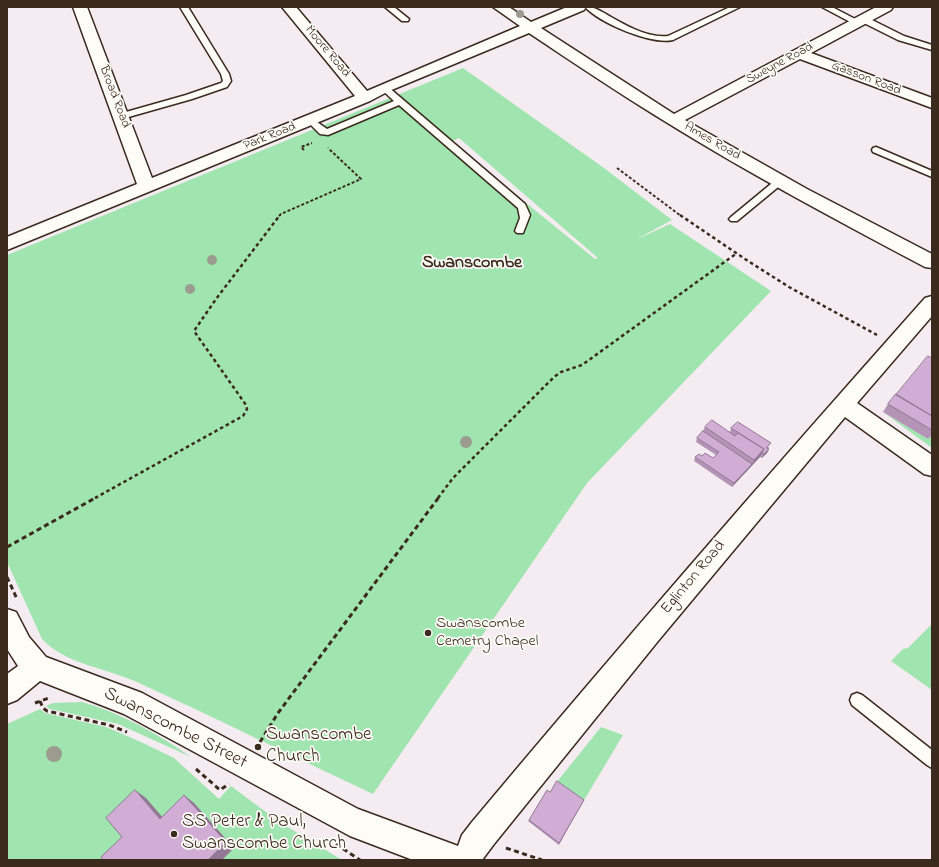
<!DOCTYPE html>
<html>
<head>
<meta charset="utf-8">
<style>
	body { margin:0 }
	#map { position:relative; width:939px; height:867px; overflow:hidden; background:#f4ecf0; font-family:"Indie Flower",sans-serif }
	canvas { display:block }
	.frame { position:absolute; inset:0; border:8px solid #3b2a1e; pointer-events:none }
</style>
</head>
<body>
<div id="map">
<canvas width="939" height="867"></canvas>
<div class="frame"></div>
</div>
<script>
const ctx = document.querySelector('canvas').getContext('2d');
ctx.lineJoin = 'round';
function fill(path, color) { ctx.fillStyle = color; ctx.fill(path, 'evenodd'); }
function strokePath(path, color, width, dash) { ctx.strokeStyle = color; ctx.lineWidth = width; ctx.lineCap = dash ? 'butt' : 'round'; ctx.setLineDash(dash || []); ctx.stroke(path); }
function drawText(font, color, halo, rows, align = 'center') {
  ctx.font = font + ' "Indie Flower",sans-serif'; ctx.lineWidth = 3.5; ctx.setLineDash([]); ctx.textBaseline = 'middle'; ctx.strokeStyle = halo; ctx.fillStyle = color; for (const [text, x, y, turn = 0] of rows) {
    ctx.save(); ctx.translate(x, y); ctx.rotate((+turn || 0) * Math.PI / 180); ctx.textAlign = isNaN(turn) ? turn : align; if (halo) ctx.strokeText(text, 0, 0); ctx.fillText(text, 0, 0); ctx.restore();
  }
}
const green = new Path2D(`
	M463,68l141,100 68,52 -37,20 35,-16 101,67 -184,192 -214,311c-79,-37 -157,-76 -236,-112 -31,-14 -72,-18 -95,-43l-35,-77v-307zM459,138l139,120 -3,1 -144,-117z
	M883,412l45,27 4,-4v13z
	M932,624v66l-41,-29 12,-12 5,-1z
	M82,702c39,11 76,32 109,55l-73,-33 -68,-15 -4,-3 7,-3z
	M40,709l5,4 61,14 35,15 33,16 45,41 12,-13 47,35 64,39h-335v-136z
	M601,727l22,8 -40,67 -27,-19z`);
const pathFar2 = new Path2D(`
	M304,150l-3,-3 11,-4
	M617,168l64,48
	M279,216l2,-2 80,-35 -33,-31`);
const pathFar1 = new Path2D(`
	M680,215l65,44 44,28 88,48
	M95,498l148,-82 4,-7 -1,-4 -52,-74 22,-32 64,-84
	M438,498l15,-20 101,-101 7,-5 21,-7 155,-112`);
const path = new Path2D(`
	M7,547l90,-50
	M7,577l10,22
	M40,701l3,7 4,3 62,14 18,7
	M35,703l14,-5
	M260,742l18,-29 161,-216
	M196,769l24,21 9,-6
	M336,844l24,16
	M506,848l36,12`);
const lane = new Path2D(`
	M180,7h8l41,67 2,7 -4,6 -35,12 -67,19h-6l-1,-2 1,-2 67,-19 35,-12 2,-2 -2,-7z
	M385,7h9l15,12 -1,2h-6z
	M585,7c11,0 17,5 26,10 18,10 37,21 57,19l62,-29h10l-67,33c-22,5 -73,-17 -88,-33z
	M822,7h10l29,15 -4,2h-3z
	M860,17h6l38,19 28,9v5l-34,-10 -38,-19z
	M384,85l3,1 138,118 5,11 -7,18h-6l-2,-2 5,-13 -2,-10 -119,-103 -71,30 -8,-1 -14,-14 4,-3 17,12 67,-28 -14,-13z
	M876,147l56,24v6l-59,-25 -1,-2 1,-2z
	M780,178l5,3 -2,2 -46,38h-6l-2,-2 2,-2 46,-38z
	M857,693l5,2 70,55v18l-5,-3 -75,-60 -2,-5 2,-5z`);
const street = new Path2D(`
	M73,7h14l65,171 203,-82 -73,-89h14l71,84 153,-65 -27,-19h16l22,15 36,-15h19l-2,3 -43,18 133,86 202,-107h17l-2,3 -80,43 121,45v10l-132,-49 -115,61 122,69 125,65v14l-7,-1c-87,-46 -175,-93 -259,-145 -46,-28 -92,-59 -137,-89l-140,58 -19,10 -363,149v-13l130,-53z
	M932,296v20l-75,87 75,52v21l-8,-2 -79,-57 -187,224 -164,203 -12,16h-69l-63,-24 -226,-122 -84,-33 -23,19 -10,4v-30l11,-8 -11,-17v-40l9,3 13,25 17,20 96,36 216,116 100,37 4,-11 10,-13c148,-177 300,-352 453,-524z`);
const trees = [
	[520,14,4],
	[212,260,5],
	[190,289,5],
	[466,442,6],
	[54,754,8]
];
const wall = new Path2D(`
	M932,358v77l-4,4 -45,-27 5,-8z
	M705,427l25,5 1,-4 38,19 -1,2h1l-2,4 -5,5 -2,-1 -28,30 -38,-26 1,-4 7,-1 11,2 3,-3 -20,-13 1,-4 6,-7z
	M550,792l34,8 -25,45 -31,-24 1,-1z`);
const shadedWall = new Path2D(`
	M764,449l-4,8 -28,30 2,-4 18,-19 2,-4z
	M769,449l-2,4 -5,5 2,-4z
	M135,790l11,8 24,28 -10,-7z
	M184,795l10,8 40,45 -12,12h-14z`);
const building = new Path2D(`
	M928,356l4,2v58l-36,-21z
	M896,394l36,22v14l-44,-26z
	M712,420l23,16 3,-3 26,16 -10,11 -49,-33z
	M738,422l33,21 -5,5 3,1 -5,5 -2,-1 2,-4 -33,-21z
	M703,431l49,33 -18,19 -39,-26 4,-3 3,2 3,-3 8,5 6,-6 -22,-14z
	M557,781l27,19 -25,43 -30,-23 18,-30 3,2z
	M135,790l25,29 24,-24 42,47 -18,18h-105l-2,-3 21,-20 -16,-19z`);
const markers = [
	[428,633,4,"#3b2a1e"],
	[258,747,4,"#3b2a1e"],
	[174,834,4,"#3b2a1e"]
];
const farStreetnames = [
	["Moore Road",327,52,50],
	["Sweyne Road",780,64,-28],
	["Gasson Road",866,79,21],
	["Broad Road",114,97,69],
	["Park Road",270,137,-22],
	["Ames Road",712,142,30]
];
const streetNames = [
	["Eglinton Road",694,578,-50]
];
const poiNames = [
	["Swanscombe",436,624],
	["Cemetry Chapel",436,642]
];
const quarterNames = [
	["Swanscombe",472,264]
];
const nearStreetnames = [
	["Swanscombe Street",175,729,27]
];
const nearPoinames = [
	["Swanscombe",266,736],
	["Church",266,758],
	["SS Peter & Paul,",182,823],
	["Swanscombe Church",182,845]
];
fill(green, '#a0e4af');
strokePath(lane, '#3b2a1e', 3);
strokePath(street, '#3b2a1e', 3);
strokePath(pathFar2, '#3b2a1e', 2, [3, 2]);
strokePath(pathFar1, '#3b2a1e', 2.5, [3.5, 3]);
strokePath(path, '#3b2a1e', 3, [5, 3.5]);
fill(lane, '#fdfcf7');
fill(street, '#fdfcf7');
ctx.fillStyle = '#9c9b90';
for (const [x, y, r] of trees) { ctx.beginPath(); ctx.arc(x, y, r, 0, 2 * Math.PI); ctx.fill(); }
fill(wall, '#b494b6');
fill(shadedWall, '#927894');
fill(building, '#d1acd4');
strokePath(building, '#927894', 1);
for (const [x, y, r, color] of markers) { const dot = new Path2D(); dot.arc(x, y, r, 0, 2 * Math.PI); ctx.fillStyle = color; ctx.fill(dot); strokePath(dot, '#fdfcf7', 1.5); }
drawText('13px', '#3b2a1e', '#fdfcf7', farStreetnames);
drawText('16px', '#3b2a1e', '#fdfcf7', streetNames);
drawText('16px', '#3b2a1e', '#fdfcf7', poiNames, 'left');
drawText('bold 18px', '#3b2a1e', '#fdfcf7', quarterNames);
drawText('19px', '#3b2a1e', '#fdfcf7', nearStreetnames);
drawText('19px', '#3b2a1e', '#fdfcf7', nearPoinames, 'left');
</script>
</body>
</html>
